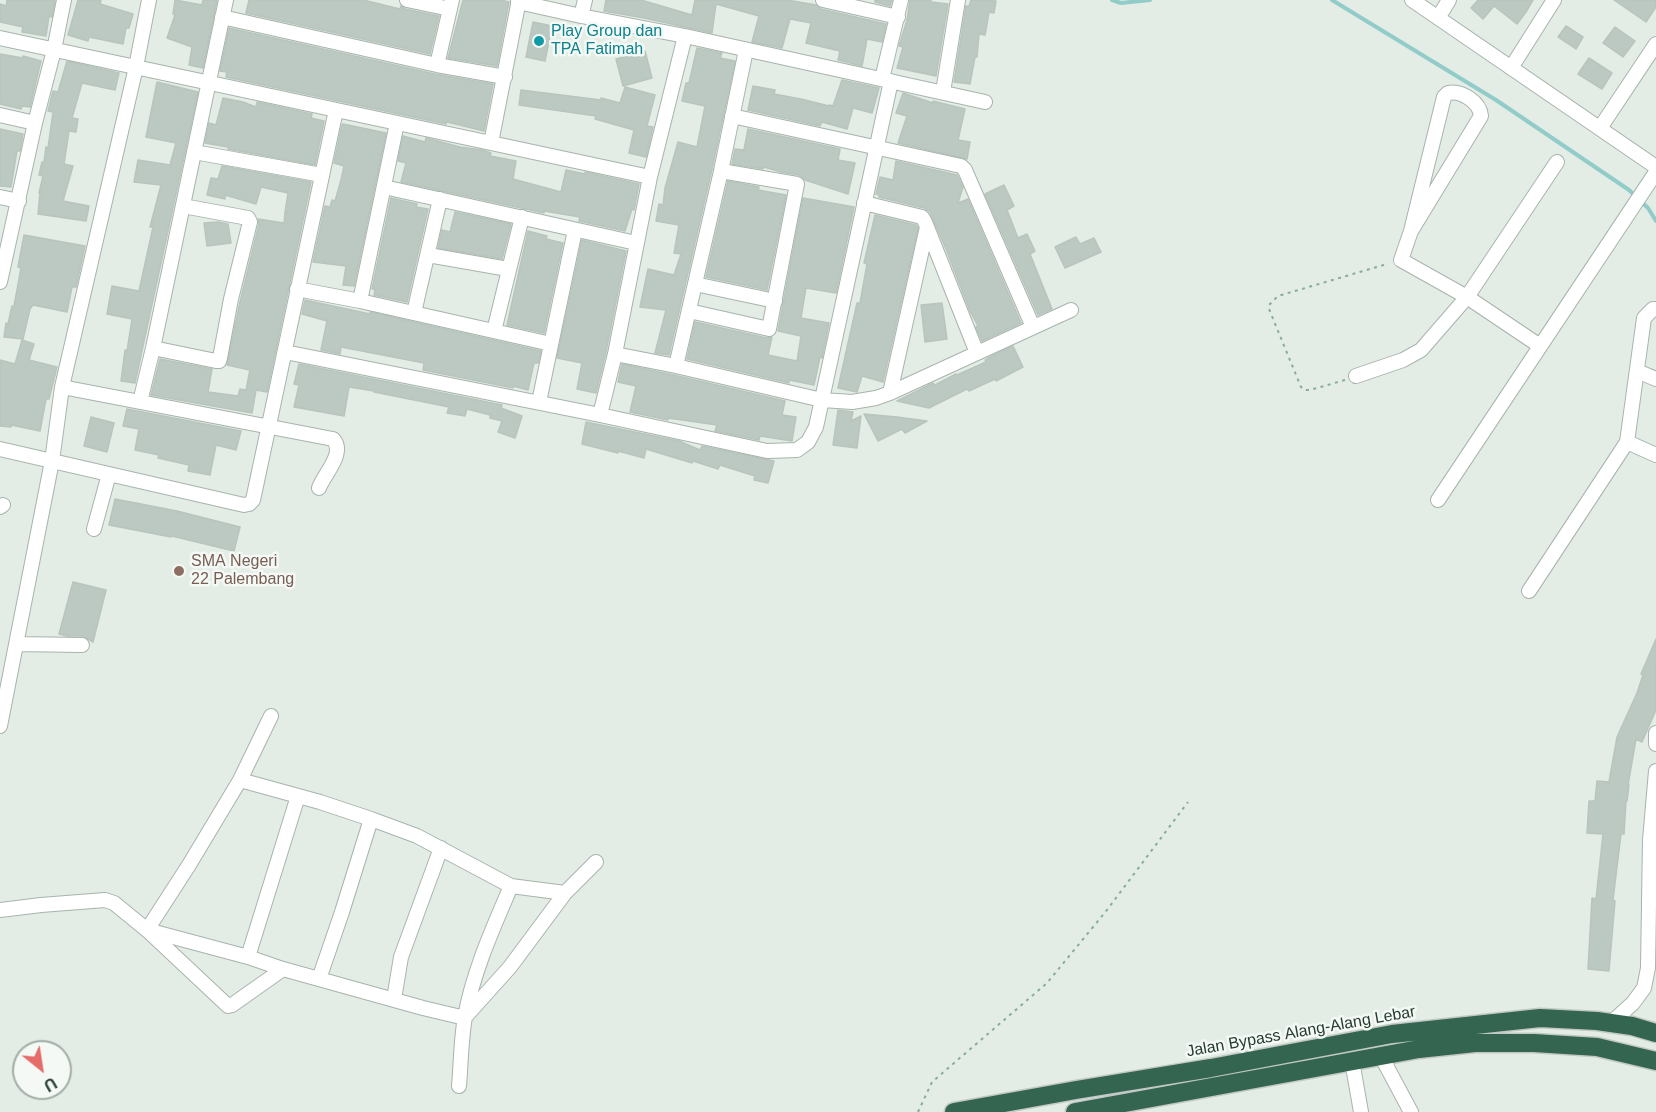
<!DOCTYPE html>
<html>
<head>
<meta charset="utf-8">
<style>
	body { margin:0 }
	#map { position:relative; width:1656px; height:1112px; overflow:hidden; background:#e4ece6; font-family:Helvetica,sans-serif }
	canvas { display:block }
	.north { position:absolute; left:12px; top:1040px; width:60px; height:60px; box-sizing:border-box; background:#f4f9f5; border:2px solid #a1ada7; border-radius:50%; rotate:150deg; font-size:16px; font-weight:700; line-height:24px; text-align:center; color:#253c31 }
	.north::after { content:''; display:block; margin:auto; width:21px; height:27px; background:#e56c68; clip-path:polygon(50% 0,100% 100%,50% 72%,0 100%) }
</style>
</head>
<body>
<div id="map">
<canvas width="1656" height="1112"></canvas>
<div class="north">U</div>
</div>
<script>
const ctx = document.querySelector('canvas').getContext('2d');
ctx.lineJoin = 'round';
function strokePath(path, color, width, dash) { ctx.strokeStyle = color; ctx.lineWidth = width; ctx.lineCap = dash ? 'butt' : 'round'; ctx.setLineDash(dash || []); ctx.stroke(path); }
function fill(path, color) { ctx.fillStyle = color; ctx.fill(path, 'evenodd'); }
function drawText(font, color, halo, rows, align = 'center') {
  ctx.font = font + ' Helvetica,sans-serif'; ctx.lineWidth = 5; ctx.setLineDash([]); ctx.textBaseline = 'middle'; ctx.strokeStyle = halo; ctx.fillStyle = color; for (const [text, x, y, turn = 0] of rows) {
    ctx.save(); ctx.translate(x, y); ctx.rotate((+turn || 0) * Math.PI / 180); ctx.textAlign = isNaN(turn) ? turn : align; if (halo) ctx.strokeText(text, 0, 0); ctx.fillText(text, 0, 0); ctx.restore();
  }
}
const stream = new Path2D(`
	M1112,0l9,3 29,-3
	M1332,0l164,100 133,90 19,18 8,13`);
const building = new Path2D(`
	M7,0h48l-3,17 -3,-1 -3,20 -24,-4 1,-5 -23,-5v-18l6,2z
	M78,0h23l-1,4 33,10 -4,14h-3l-3,16 -34,-7 -1,4 -20,-6z
	M175,0l27,5 1,-5h14l-14,68 -14,-3 3,-18 -25,-9 8,-23 -2,-1z
	M249,0h114l37,9 1,-3 4,3 34,7 -9,38 -184,-41z
	M463,0h38l8,2 -12,64 -49,-8z
	M606,0h35l51,15 3,-15h92l29,5 5,4 65,15 -4,18 -15,-3 -5,27 -24,-6 2,-9 -34,-8 5,-20 -21,-4 -8,29 -30,-6 7,-26 -43,-12 -4,29 -68,-15 -40,-7z
	M875,0h17l-2,6 -15,-4z
	M910,0h21v2l17,2 -12,72 -39,-8 6,-21 -4,-1 8,-26z
	M971,0l25,1 -2,12 -5,-1 -4,23 -6,-1 -2,23h-2l-5,27 -16,-2 12,-76h3z
	M1478,0h55l-7,12 -9,12 -23,-18 -11,13 -12,-11z
	M1614,0h42v7l-10,15z
	M533,22l19,4 -7,35 -19,-4z
	M1566,26l17,11 -7,12 -18,-12z
	M1615,27l20,14 -12,16 -20,-14z
	M229,28l206,46 58,10 -9,47 -37,-9 -1,2 -220,-47 1,-5 -7,-1z
	M697,48l25,5 -2,5 15,3 -23,108 -43,186 -14,-2 11,-43 -26,-3 8,-38 26,6 7,-21 -7,-1 5,-28 -23,-4 3,-17 4,1 2,-17 13,-46 19,5 8,-41 -23,-5 4,-18h3z
	M645,51l7,27 -29,8 -7,-27z
	M0,54l23,4v-2l18,5 -11,46 -8,-1 -1,3 -21,-5z
	M1589,58l23,15 -10,16 -24,-15z
	M67,61l52,12 -4,17 -33,-7 -10,35 6,1 -2,13 -7,-1 -5,33 9,2 -10,35 26,5 -3,15 -48,-7 2,-21h-1l4,-17 -4,-1 3,-13h2l2,-15 2,1 5,-36 -5,-1 5,-20 5,1z
	M842,80l37,8 -7,25 -19,-5 -6,21 -25,-7 -2,4 -72,-16 5,-24 22,4 -1,4 27,5 28,7v-1l4,1z
	M157,82l41,10 -63,291 -14,-2 4,-31 2,1 5,-32 -25,-5 5,-28 27,5 14,-64h-3l11,-42 -27,-3 4,-22 32,5 6,-22 -30,-6z
	M625,87l30,8 -8,31 6,1 -7,30 -17,-4 5,-23 -39,-11 1,-3 -77,-11 2,-15 80,10v-2l19,5z
	M903,93l30,10v-2l32,8 -7,31 12,2 -3,17 -69,-16 9,-27 -11,-3z
	M223,98l20,4 13,5 1,-5 55,12 -1,4 13,3 -9,44 -87,-16v-2l-23,-4 4,-20 7,2z
	M343,124l43,9 -32,153 -11,-1 3,-19 -33,-4 12,-56 5,1 2,-7 3,1 6,-21 3,-14 -10,-3 8,-38z
	M0,129l23,5 -3,17h-3l-6,36 -11,-1z
	M748,129l92,20 -2,11 17,3 -7,31 -43,-14 -6,-5 -18,-3 -17,-5 -1,2 -31,-5 3,-15 9,1z
	M403,136l22,6 1,-4 34,9 22,3 9,3 -1,3 26,5 -3,18 48,13 5,-22 19,4v-2l54,12 -5,26 -2,-1 -7,22 -46,-10 1,-4 -36,-6v2l-143,-31 5,-19 -8,-2z
	M896,161l61,14 6,12 -5,16 10,-4 53,124 -39,18 -6,-14 2,-1 -8,-15 -24,-62 -16,-37 -6,-4 -45,-11v-2l-3,-1 4,-17 13,3z
	M222,166l89,16 -44,210 -11,-2 -4,23 -101,-18 9,-36 52,10 -4,23 30,4 2,-7 6,1 4,-20 -23,-5 13,-63 19,-78 -1,-5 26,4 1,-10h4l-4,-1 3,-19 -27,-6 -5,17 -31,-9v4l-18,-4 4,-17 7,1z
	M728,181l31,6 -1,3 28,5 -19,95 -61,-13z
	M1004,185l10,21 -7,4 11,28 9,-4 8,17 -5,3 22,55 -14,6 -53,-121z
	M391,198l26,6 -1,3 12,2 -21,93 -33,-7 1,-6h-3z
	M803,198l51,9 -18,86 -30,-5 -5,30 28,5 -7,35 -2,-1 -6,28 -25,-5v3l-102,-24 8,-37 72,16 5,-1 -4,18 29,6 4,-25 -23,-5z
	M455,212l56,12 -9,35 -64,-11 4,-18 8,2z
	M875,215l41,10 2,3 -35,154 -21,-6 -5,16 -19,-4 19,-85h3l7,-39 -3,-1z
	M218,222l10,2 3,19 -24,3 -3,-23z
	M528,231l19,5 -1,3 17,4 -19,90 -37,-8z
	M24,235l61,11 -9,41h-4l-5,25 -34,-7 -3,4 -7,30 -19,-2 2,-14 2,1 4,-18h2l7,-38 -3,-1z
	M1076,237l4,7 14,-6 7,14 -36,16 -10,-21z
	M582,240l44,11 -20,101 -10,41 -19,-4 5,-26 -25,-5z
	M305,300l65,14v-2l171,39 -3,12h-4l-6,27 -15,-4v2l-90,-18 1,-7 -83,-16 -1,7 -19,-4 6,-29 -25,-7z
	M942,303l5,36 -22,3 -4,-37z
	M22,340l12,4 -5,16 28,7 -8,32h-3l-6,32 -29,-6v2l-11,-1v-66l15,4z
	M1013,346l10,21 -27,14 -1,-2 -26,12 -2,-2 -38,19 -32,-7 36,-18 2,2 21,-11 1,1 29,-13 -1,-2 3,-2z
	M299,364l203,41 -1,3 21,8 -7,22 -17,-6 4,-11 -12,-3v-3l-23,-6 -2,7 -18,-3 2,-6 -75,-15v-1l-25,-4 -5,29 -50,-9 5,-22 -5,-1z
	M622,364l52,11 111,26 -3,14 14,2 -4,24 -32,-5 -1,4 -44,-9 2,-6 -49,-7v2l-38,-8 6,-26 -18,-4z
	M127,409l114,22 -5,19 -20,-5 -6,30 -22,-4 1,-6 -31,-7 1,-3 -24,-5 4,-21 -16,-3z
	M838,410l15,2 -2,9 10,-5 -4,32 -24,-3z
	M864,414l33,3 30,4 -22,12 -3,-4 -24,12z
	M91,417l23,6 -7,29 -23,-6z
	M586,422l93,19 21,9 2,-4 72,15 -6,22 -14,-3 1,-4 -35,-11 -2,4 -25,-8 -1,2 -46,-14 -2,9 -26,-7v2l-36,-9z
	M115,499l62,12 63,16 -6,24 -62,-15 -1,1 -62,-12z
	M73,582l33,8 -13,52 -10,-6h-16l-8,-2z
	M1656,639v71l-14,32 -6,-3 -8,46h1l-2,16h-1l-2,33h-3l-8,66 2,1 -6,70 -21,-2 4,-71 4,1 7,-65 -16,-1 2,-32h6l2,-20 12,1 8,-45 20,-44 6,-18 -2,-1z`);
const path = new Path2D(`
	M1345,380l-35,10h-5l-4,-3 -32,-78v-4l9,-9 109,-32
	M918,1112l14,-30 115,-99 60,-73 81,-108`);
const minor = new Path2D(`
	M407,0l43,9
	M823,0l75,17
	M1412,0l244,167
	M518,2l63,14 104,20 300,66
	M581,16l4,-16
	M222,17l215,48 68,12
	M1438,18l11,-18
	M0,38l650,139
	M437,65l15,-65
	M1511,68l43,-68
	M882,79l19,-79
	M943,92l15,-92
	M0,115l35,8
	M732,116l229,50 4,4 68,157
	M1600,128l56,-84
	M491,143l28,-143
	M194,152l128,23
	M384,187l252,56
	M0,197l19,4
	M864,203l58,14 3,5 52,131
	M1411,231l70,-115c-1,-14 -20,-26 -33,-23l-4,4 -33,134 -10,29 66,37 73,49
	M428,255l80,14
	M0,282l35,-159 19,-73 10,-50
	M695,284l80,17
	M297,289l63,12 191,43
	M360,301l37,-178
	M689,311l80,18 28,-145 -76,-13
	M414,313l26,-114
	M494,331l28,-114
	M153,348l63,13h3l1,-3 11,-59 19,-77 -2,-4 -65,-12
	M285,352l315,63 167,36 30,-1 11,-8 8,-15 75,-346
	M615,354l61,12 146,34 30,2 24,-4 14,-5 181,-83
	M676,366l45,-195 25,-121
	M1637,371l19,8
	M1356,376l47,-16 18,-10 46,-53 90,-135
	M62,387l271,52c13,14 -9,35 -14,49
	M890,393l37,-166
	M140,402l13,-54 73,-348
	M539,402l36,-172
	M600,415l15,-61 35,-177 35,-141
	M1627,442l29,13
	M0,449l244,56 5,-1 4,-4 83,-390
	M1438,500l218,-328
	M0,507l3,-2
	M94,529l15,-55
	M1529,591l98,-149 17,-124 9,-9h3
	M16,644l66,1
	M271,716l-31,64 -51,85 -42,65 81,76 4,-1 51,-36
	M0,726l52,-265 10,-74 74,-320 13,-67
	M1656,733v11
	M240,780l80,22 51,17 46,17 94,50 54,7
	M0,910l41,-5 64,-5 9,3 33,27 101,27 35,12 140,39 42,10
	M248,957l50,-161
	M319,979l23,-67 29,-93
	M394,999l7,-42 40,-109
	M466,1016l44,-49 55,-74 31,-31
	M1611,1023l22,-20 11,-15 4,-20 2,-128 6,-69
	M1381,1056l30,56
	M1352,1061l9,51
	M459,1086c2,-23 2,-47 6,-69 8,-45 28,-89 46,-131`);
const highway = new Path2D(`
	M954,1112l122,-22 135,-22 181,-34 148,-16 57,3 35,5 24,7
	M1075,1112l344,-63 56,-6h59l63,4 59,14`);
const markers = [
	[539,41,6,"#0f9aa8"],
	[179,571,6,"#8d6e63"]
];
const cultureNames = [
	["Play Group dan",551,32],
	["TPA Fatimah",551,50]
];
const educationNames = [
	["SMA Negeri",191,562],
	["22 Palembang",191,580]
];
const streetNames = [
	["Jalan Bypass Alang-Alang Lebar",1301,1032,-10]
];
strokePath(stream, '#91ccc8', 4);
fill(building, '#bcc9c2');
strokePath(building, '#b7c5bc', 1.5);
strokePath(minor, '#a7b4ac', 16);
strokePath(highway, '#c2c8c5', 21);
strokePath(path, '#87ad99', 2, [3, 4.5]);
strokePath(minor, '#fff', 14);
strokePath(highway, '#336550', 18);
for (const [x, y, r, color] of markers) { const dot = new Path2D(); dot.arc(x, y, r, 0, 2 * Math.PI); ctx.fillStyle = color; ctx.fill(dot); strokePath(dot, '#f4f9f5', 2); }
drawText('16px', '#0d838f', '#f4f9f5', cultureNames, 'left');
drawText('16px', '#785e54', '#f4f9f5', educationNames, 'left');
drawText('16px', '#253c31', '#f4f9f5', streetNames);
</script>
</body>
</html>
